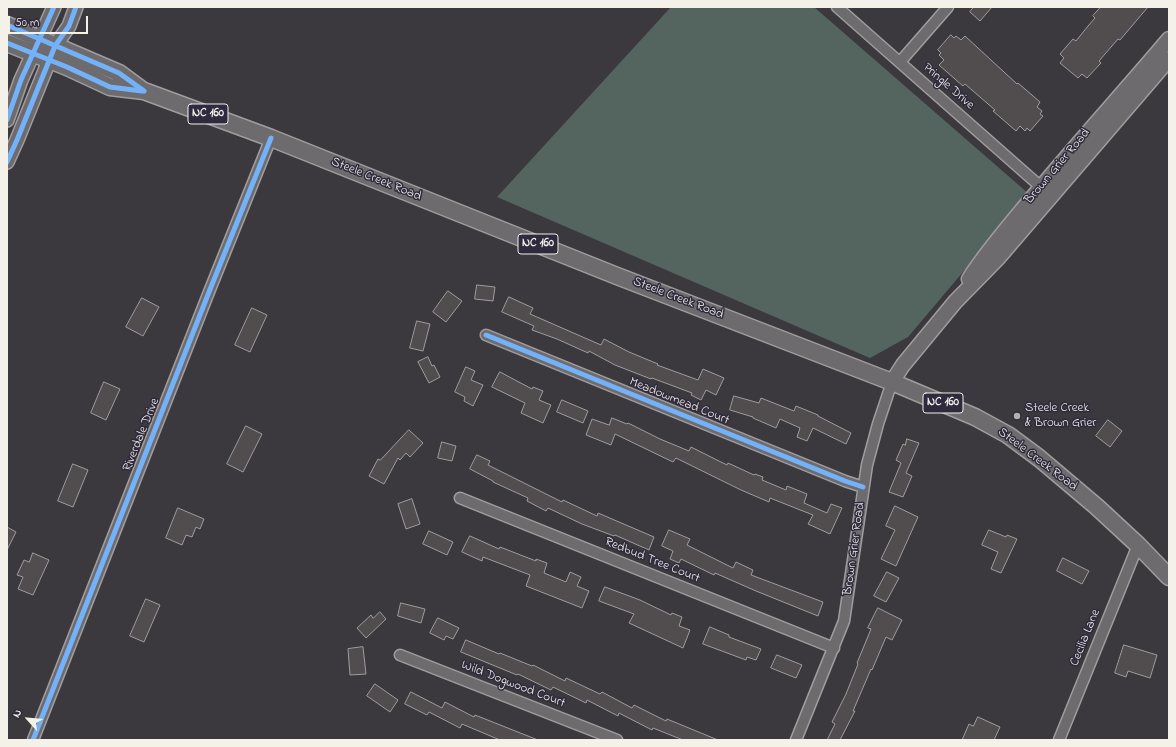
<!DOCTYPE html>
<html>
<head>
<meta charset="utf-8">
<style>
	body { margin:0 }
	#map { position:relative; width:1176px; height:747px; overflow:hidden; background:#3b383e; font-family:"Indie Flower",sans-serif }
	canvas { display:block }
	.frame { position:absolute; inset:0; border:8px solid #f4f1e8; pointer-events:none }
	.north { position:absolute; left:8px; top:699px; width:40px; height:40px; -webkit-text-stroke:3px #2f2a3d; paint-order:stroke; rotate:297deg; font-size:11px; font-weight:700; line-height:16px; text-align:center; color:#f4f1e8 }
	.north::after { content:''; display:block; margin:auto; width:14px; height:18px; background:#f4f1e8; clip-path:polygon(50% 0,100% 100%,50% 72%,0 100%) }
	.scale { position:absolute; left:8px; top:16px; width:80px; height:18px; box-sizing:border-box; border:2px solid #f4f1e8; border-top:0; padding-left:5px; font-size:12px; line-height:14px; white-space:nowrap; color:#f4f1e8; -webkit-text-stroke:3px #2f2a3d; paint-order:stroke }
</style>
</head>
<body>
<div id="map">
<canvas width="1176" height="747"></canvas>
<div class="frame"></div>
<div class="north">N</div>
<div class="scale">50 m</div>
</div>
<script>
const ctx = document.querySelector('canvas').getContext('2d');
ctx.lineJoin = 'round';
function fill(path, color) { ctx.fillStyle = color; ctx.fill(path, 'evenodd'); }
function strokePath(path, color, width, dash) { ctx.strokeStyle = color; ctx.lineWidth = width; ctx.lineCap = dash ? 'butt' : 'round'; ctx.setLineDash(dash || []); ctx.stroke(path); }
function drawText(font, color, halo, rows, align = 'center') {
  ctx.font = font + ' "Indie Flower",sans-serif'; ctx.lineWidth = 3; ctx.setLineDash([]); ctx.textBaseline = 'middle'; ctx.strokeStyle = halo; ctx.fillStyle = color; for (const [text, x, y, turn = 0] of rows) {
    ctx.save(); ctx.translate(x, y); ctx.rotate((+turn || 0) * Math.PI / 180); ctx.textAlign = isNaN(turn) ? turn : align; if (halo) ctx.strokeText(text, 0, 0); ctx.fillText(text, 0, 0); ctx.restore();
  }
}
const green = new Path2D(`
	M671,7h143l215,187 -121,143 -38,21 -373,-161z`);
const building = new Path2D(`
	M974,7h18l-12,14 -10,-9z
	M1101,7h47l-28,33 -2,-1 -19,22 2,2 -14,15 -5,-4 -4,4 -18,-15 4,-5 -4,-4 13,-15 3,2 12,-15 7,-8 -2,-2z
	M951,35l3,3 2,-2 5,4 4,-4 52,48 1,-1 22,19 -3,5 5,4 -2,3 3,2 -13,15 -3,-3 -2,3 -5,-5 -4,5 -23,-20 2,-1 -30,-26 -2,2 -24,-21 5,-5 -5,-5 2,-2 -3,-3z
	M477,285l18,2 -2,14 -18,-2z
	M448,291l14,10 -16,21 -13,-10z
	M509,297l24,11 -3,6 71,31 3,-6 25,13 29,12 -1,1 41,15 5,-11 21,9 -8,17 -10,-5 -5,10 -10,-5 1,-2 -40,-15 -1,1 -36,-14 -26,-14 -1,2 -31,-14 -25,-9 2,-4 -32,-14z
	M142,298l17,9 -16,29 -17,-9z
	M252,308l15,7 -17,37 -15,-7z
	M417,321l13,3 -7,27 -13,-3z
	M428,357l4,9 2,-1 6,12 -11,6 -11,-21z
	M466,367l9,4 -4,9 12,5 -10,21 -9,-5 1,-4 -10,-5z
	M500,372l32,17 1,-2 10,4 -4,9 12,5 -8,18 -22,-10 4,-10 -33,-16z
	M104,382l16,7 -14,31 -15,-7z
	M734,396l25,7 2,-5 33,13 2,-5 22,9v1l33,17 -5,11 -33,-16 -6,13 -10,-4 3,-9 -20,-9 -4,9 -23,-10v-1l-23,-7z
	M562,400l26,11 -5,12 -26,-11z
	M612,418l15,6 1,-1 32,16 29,12 2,-4 36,18 1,-2 26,12 1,-1 8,3 -1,3 24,10 1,-4 20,8 -3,9 23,10 4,-9 11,4 -12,26 -22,-10 5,-9 -43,-17 -1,4 -28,-12 -65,-32 -3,4 -58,-28 -4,11 -25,-10 6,-16 17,6z
	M1108,420l14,11 -12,16 -14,-11z
	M246,426l16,8 -19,38 -16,-8z
	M409,430l14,13 -13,14 -4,-4 -6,7 -2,-2 -14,26 -15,-8 9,-17 2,1z
	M907,439l12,4 -13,30 6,3 -9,21 -14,-5 12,-29 -5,-3 7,-16 2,1z
	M442,442l14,4 -4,15 -14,-3z
	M477,455l13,6 -2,4 74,37 1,-2 34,16 1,-3 56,24 -5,13 -34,-15 -1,1 -32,-12 -34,-16 -2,3 -19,-10 1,-3 -35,-16v-1l-23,-12z
	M73,464l15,6 -15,37 -15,-6z
	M412,499l8,25 -14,5 -8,-25z
	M895,506l23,11 -22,49 -15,-7 14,-29 -9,-4z
	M178,508l26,11 -4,10 -4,-2 -4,10 -6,-2 -4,10 -16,-7z
	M7,527l9,5 -9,18z
	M669,530l21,9 -3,6 46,23 3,-6 17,8 -2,5 72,27 -5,14 -62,-25 -41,-18 -1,2 -33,-16 -2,4 -9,-4 3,-8 -11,-5z
	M989,530l17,7 1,-2 10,4 -16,34 -10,-4 7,-17 -16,-7z
	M429,531l24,11 -6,13 -24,-11z
	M470,536l29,13 1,-2 36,14v-2l11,4 -3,10 22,9 4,-10 11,5 -4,9 12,5 -7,17 -56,-22 4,-11 -47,-18 -1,4 -20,-9z
	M33,553l16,7 -16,35 -15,-6 5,-12 -6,-2 7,-15 5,2z
	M1063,558l26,13 -7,13 -25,-13z
	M887,572l12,6 -13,24 -12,-6z
	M605,587l35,13 31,15 1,-2 10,4 -3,9 11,4 -7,18 -54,-25 5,-9 -35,-13z
	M146,599l14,6 -16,37 -14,-6z
	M401,603l24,6 -4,14 -23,-7z
	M878,608l24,12 -10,20 -6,-3 -14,33 -1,-1 -18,42h2l-15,29h-13l8,-16 -3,-2 14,-28 12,-30 -1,-1 14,-34 -3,-1z
	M380,612l6,7 -20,19 -9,-10 14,-13 2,3z
	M438,618l21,10 -6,11 -7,-3 -2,4 -14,-7z
	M710,627l19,8v2l32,12 -5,11 -9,-3 -1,3 -43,-16z
	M466,640l33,14 1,-1 32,13 1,-1 32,16 1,-3 34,16 2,-2 30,16 2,-3 32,16 1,-2 51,21h-35l-30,-12 -1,2 -33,-17 -1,3 -31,-16 -1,3 -33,-16 -2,3 -33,-16 -1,1 -56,-23z
	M1124,645l33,10 -7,23 -22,-7 -2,6 -11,-4z
	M363,647l3,27 -16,1 -2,-26z
	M777,655l25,10 -6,13 -25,-10z
	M375,684l23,16 -8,12 -23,-16z
	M411,692l31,16 3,-6 29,15 1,-2 63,25h-38l-38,-16 -2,4 -31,-16 -2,3 -22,-11z
	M978,717l22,10 -6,13h-32l7,-16 4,2z`);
const minor = new Path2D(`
	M837,7l204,180
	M900,62l48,-55
	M486,335l359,146 18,6
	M460,498l374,150
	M400,655l217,85
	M33,740l176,-448 62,-154
	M796,740l48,-119 23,-156 11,-41 14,-42
	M1059,740l79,-195`);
const tertiary = new Path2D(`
	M7,120l14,-40 33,-73
	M7,162l10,-22 38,-94 14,-20 7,-19`);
const secondary = new Path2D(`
	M969,279c20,-31 45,-59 69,-88 43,-52 88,-101 131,-152
	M892,382l11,-17 52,-63 44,-45 170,-198`);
const primary = new Path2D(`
	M7,25l112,48 23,17
	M7,43l60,24 43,20 34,4 127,47 346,138 275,106 83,35 33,18 31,23 58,49 41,38 31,32`);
const cycleway = new Path2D(`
	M7,25l112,48 25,18
	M7,43l60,24 43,20 32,4
	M7,120l14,-40 33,-73
	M7,162l10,-22 38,-94 14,-20 7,-19
	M486,335l359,146 18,6
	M33,740l176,-448 62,-154`);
const markers = [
	[1017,416,4,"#b3b0ac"]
];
const shields = [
	[208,114,40],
	[538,244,40],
	[943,403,40]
];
const shieldNames = [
	["NC 160",208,114],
	["NC 160",538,244],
	["NC 160",943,403]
];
const streetNames = [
	["Pringle Drive",948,87,41],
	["Brown Grier Road",1058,167,-50],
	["Steele Creek Road",376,180,22],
	["Steele Creek Road",678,299,21],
	["Meadowmead Court",679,402,22],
	["Riverdale Drive",142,435,-68],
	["Steele Creek Road",1037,460,37],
	["Brown Grier Road",855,549,-82],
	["Redbud Tree Court",652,561,22],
	["Cecilia Lane",1086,638,-68],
	["Wild Dogwood Court",513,685,21]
];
const poiNames = [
	["Steele Creek",1025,409],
	["& Brown Grier",1025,424]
];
fill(green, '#546560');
fill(building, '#514d4f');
strokePath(building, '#9f9d9e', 1);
strokePath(minor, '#9f9d9e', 13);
strokePath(tertiary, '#9f9d9e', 16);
strokePath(secondary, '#9f9d9e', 17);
strokePath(primary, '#9f9d9e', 19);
strokePath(minor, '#6d6b6d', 10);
strokePath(tertiary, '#6d6b6d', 13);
strokePath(secondary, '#6d6b6d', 14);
strokePath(primary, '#6d6b6d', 16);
strokePath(cycleway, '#73b2f8', 5);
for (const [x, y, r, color] of markers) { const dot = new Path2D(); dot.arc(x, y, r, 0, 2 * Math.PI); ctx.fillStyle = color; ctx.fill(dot); strokePath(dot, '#2f2a3d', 1.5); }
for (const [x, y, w] of shields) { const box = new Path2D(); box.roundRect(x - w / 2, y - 10, w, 20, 3); ctx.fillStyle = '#2f2a3d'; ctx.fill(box); strokePath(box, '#f4f1e8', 1); }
drawText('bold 12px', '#f4f1e8', null, shieldNames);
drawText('13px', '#f4f1e8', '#2f2a3d', streetNames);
drawText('13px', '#f4f1e8', '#2f2a3d', poiNames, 'left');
</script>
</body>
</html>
